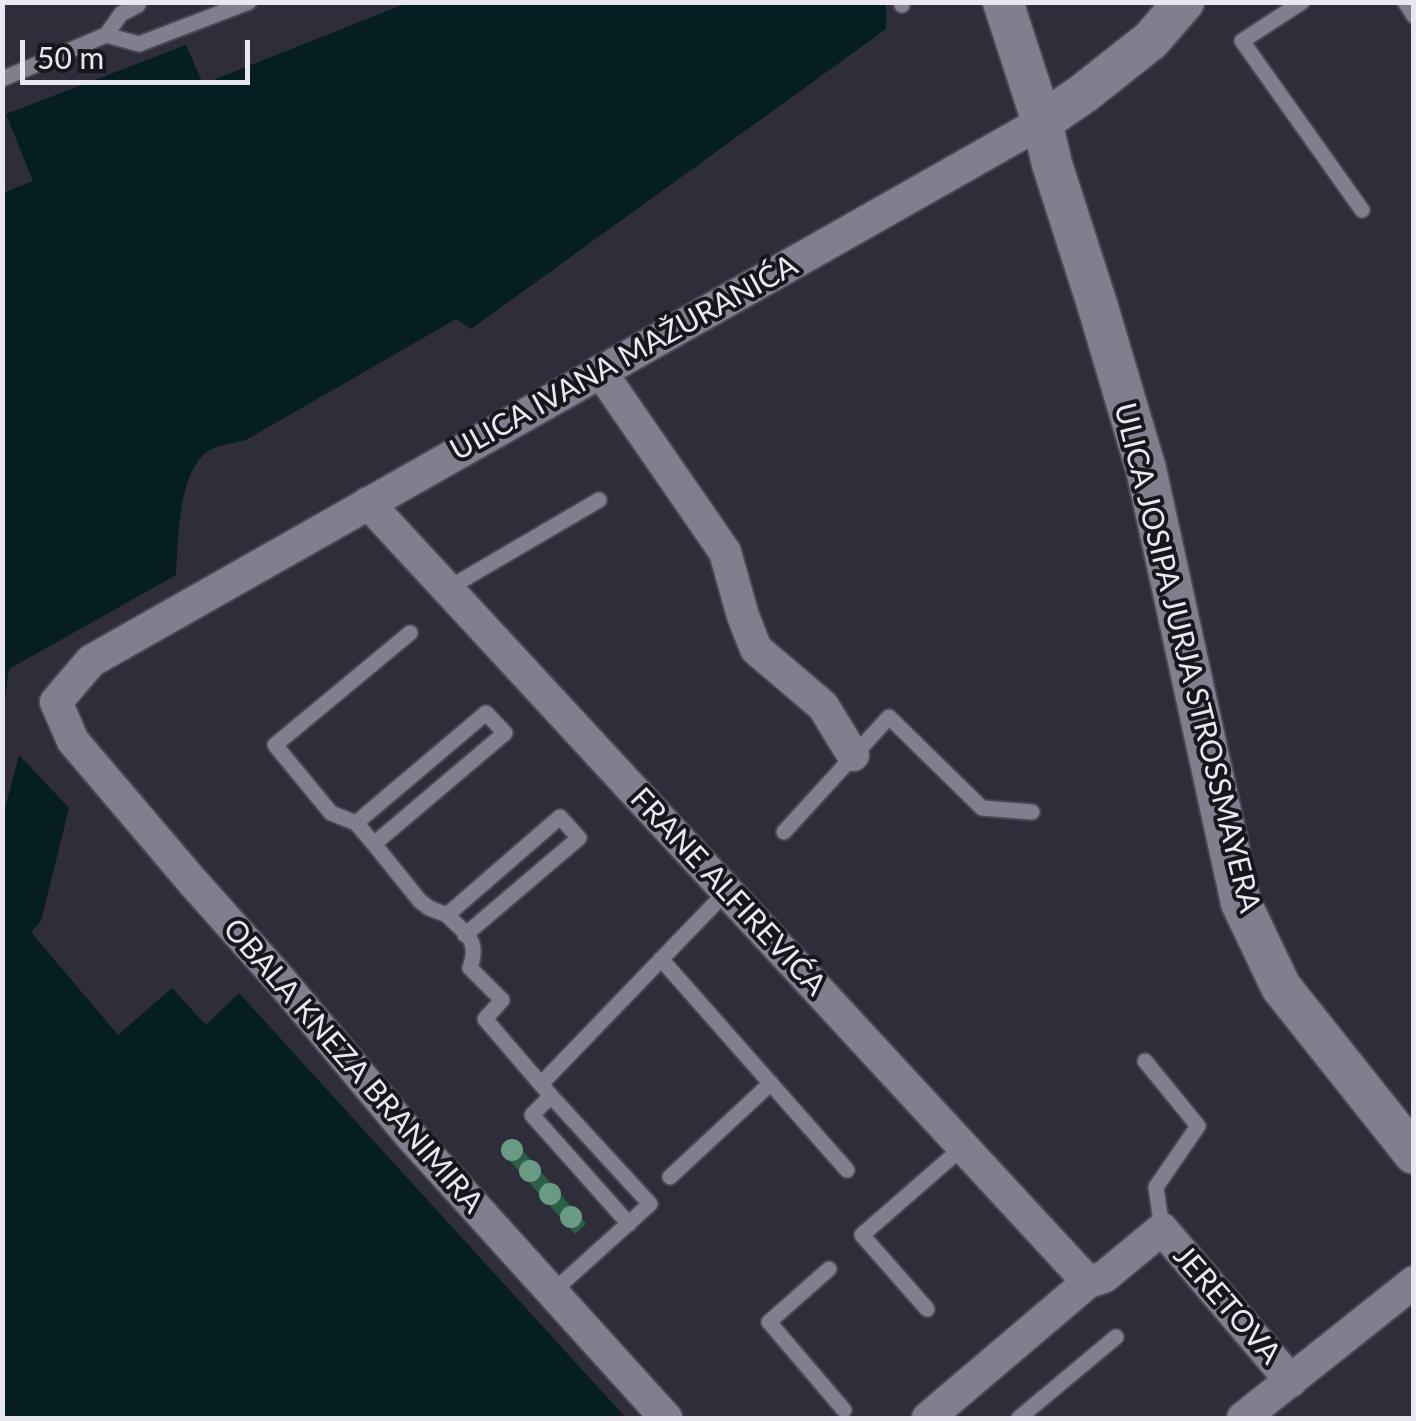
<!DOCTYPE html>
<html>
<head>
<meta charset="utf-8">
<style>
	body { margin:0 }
	#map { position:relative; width:1416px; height:1421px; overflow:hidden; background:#2f2d39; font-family:Lato,sans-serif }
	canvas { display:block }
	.frame { position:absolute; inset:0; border:5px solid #e9e8f0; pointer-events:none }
	.scale { position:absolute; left:20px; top:40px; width:230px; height:45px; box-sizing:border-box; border:5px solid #e9e8f0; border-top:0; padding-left:12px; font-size:30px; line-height:35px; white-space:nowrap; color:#e9e8f0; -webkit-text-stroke:8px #17161c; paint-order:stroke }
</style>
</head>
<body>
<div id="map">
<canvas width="1416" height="1421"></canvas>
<div class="frame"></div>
<div class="scale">50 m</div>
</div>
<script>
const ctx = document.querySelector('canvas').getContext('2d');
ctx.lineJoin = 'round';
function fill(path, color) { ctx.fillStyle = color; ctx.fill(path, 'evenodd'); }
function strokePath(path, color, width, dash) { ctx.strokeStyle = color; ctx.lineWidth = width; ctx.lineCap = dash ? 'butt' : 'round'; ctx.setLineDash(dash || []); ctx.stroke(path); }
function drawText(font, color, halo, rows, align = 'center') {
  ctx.font = font + ' Lato,sans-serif'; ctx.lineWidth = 8; ctx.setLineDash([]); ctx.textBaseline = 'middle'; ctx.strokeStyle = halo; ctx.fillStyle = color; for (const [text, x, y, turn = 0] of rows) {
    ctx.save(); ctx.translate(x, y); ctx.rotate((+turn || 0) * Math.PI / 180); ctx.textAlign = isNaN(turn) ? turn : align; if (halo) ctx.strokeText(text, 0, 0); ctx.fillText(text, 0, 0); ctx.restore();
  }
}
const green = new Path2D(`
	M512,1138l74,86 -11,10 -75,-84z`);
const water = new Path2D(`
	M407,3h479v26l-415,300 -15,-10 -210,121c-11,3 -30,5 -39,12 -30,23 -28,88 -31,123l-167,94 -6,43v-519l30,-12 -27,-67 180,-69 17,39z
	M19,755l50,53 -28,113 -10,11 87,103 54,-47 34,37 33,-32 387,425h-623l-1,-599z`);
const service = new Path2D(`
	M1302,2l-60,39 120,169
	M1405,2l9,14
	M902,5v-3
	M106,35l15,-21 17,-9
	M2,79l104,-44 33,9 110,-42
	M447,589l152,-89
	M356,823l-25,-10 -56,-68 135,-112
	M784,832l105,-115 93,91 50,4
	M374,844l-18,-21 130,-110 19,20 -131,111 46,57 9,7 18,7
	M465,935l114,-97 -19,-21 -113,98c19,20 33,24 23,53l32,32 -17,19 66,77
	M661,959l186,211
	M1145,1061l53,65 -42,61 6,42
	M542,1083l185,-192
	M670,1177l101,-94
	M829,1269l-60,53 75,88
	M553,1293l5,-6 92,-83 -99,-108 -19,19 97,109
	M927,1309l-65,-74 101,-88
	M1019,1418l97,-81`);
const minor = new Path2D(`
	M600,371l125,181 18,64 13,33 67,57 30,49
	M368,503l720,779
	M666,1418l-256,-283 -128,-153 -90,-101 -119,-140 -17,-39 35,-41 951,-539
	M928,1418l160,-136 16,-5 58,-48 129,152
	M1243,1418l171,-136`);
const tertiary = new Path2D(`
	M1003,2l39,120 10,42 45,140 49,165 95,434 40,84 133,167
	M1042,122l42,-29 67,-53 33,-38`);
const trees = [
	[512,1150],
	[530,1171],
	[550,1194],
	[571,1217]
];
const streetNames = [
	["ULICA IVANA MAŽURANIĆA",624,358,-29],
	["ULICA JOSIPA JURJA STROSSMAYERA",1187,658,76],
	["FRANE ALFIREVIĆA",728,892,47],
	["OBALA KNEZA BRANIMIRA",353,1066,49],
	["JERETOVA",1227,1305,49]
];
fill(green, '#2a5f44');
fill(water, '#041e22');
strokePath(service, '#494852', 19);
strokePath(minor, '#494852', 36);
strokePath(tertiary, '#494852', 44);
strokePath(service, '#817f8e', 15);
strokePath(minor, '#817f8e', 32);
strokePath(tertiary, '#817f8e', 40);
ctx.fillStyle = '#699a84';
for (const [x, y] of trees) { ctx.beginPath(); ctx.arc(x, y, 11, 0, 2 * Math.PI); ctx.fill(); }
drawText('30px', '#e9e8f0', '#17161c', streetNames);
</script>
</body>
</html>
